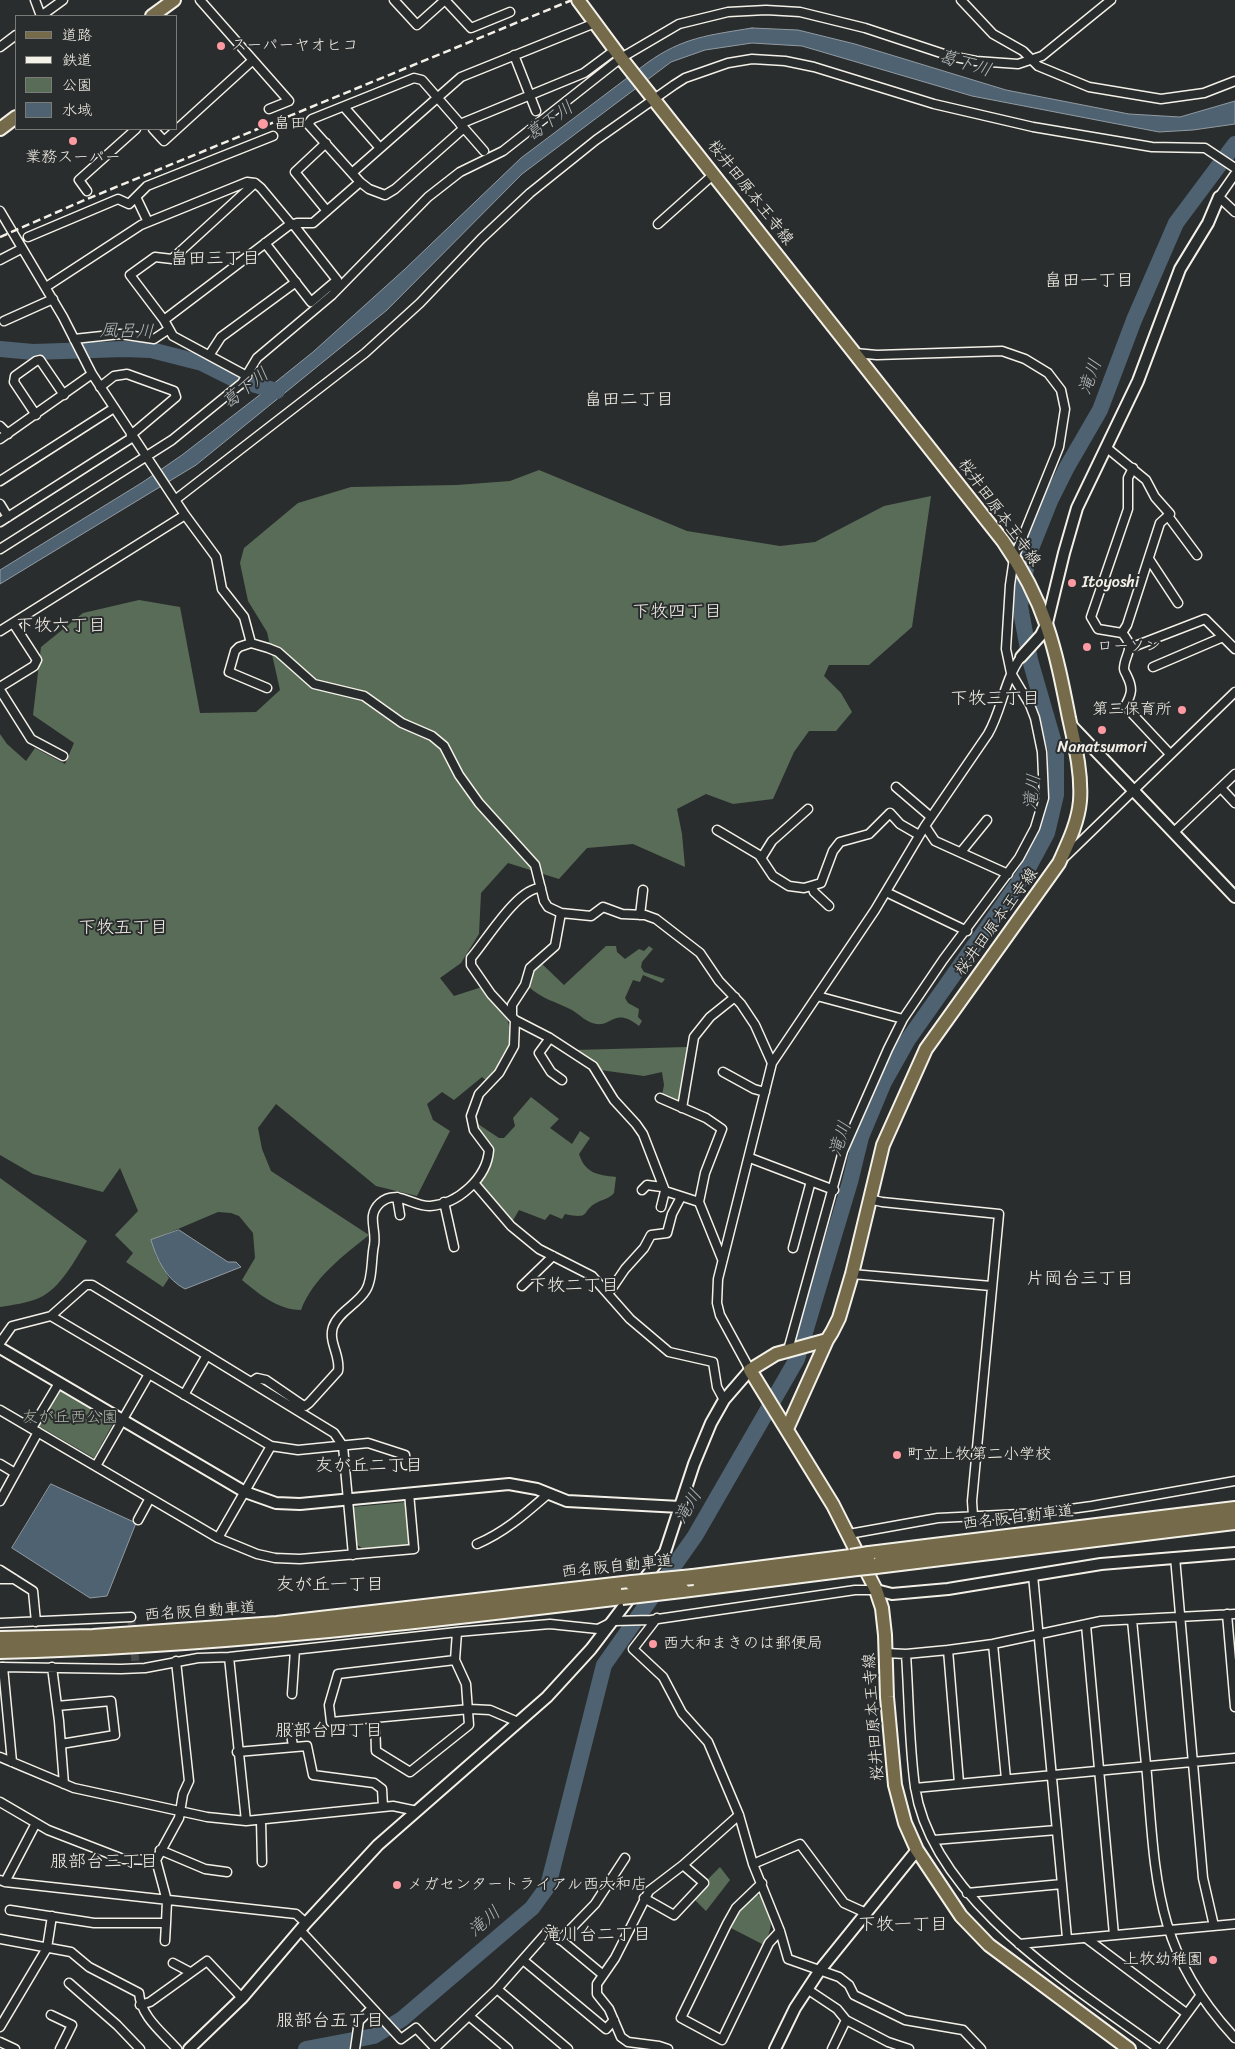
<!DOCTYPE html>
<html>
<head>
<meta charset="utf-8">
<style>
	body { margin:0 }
	#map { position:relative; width:1235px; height:2049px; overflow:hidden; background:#2a2d2e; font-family:Sriracha,"Klee One",sans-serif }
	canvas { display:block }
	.legend { position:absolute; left:15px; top:15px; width:162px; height:115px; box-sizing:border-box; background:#2a2d2e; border:1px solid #7b7b78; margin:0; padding:6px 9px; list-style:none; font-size:15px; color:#f4f1e8 }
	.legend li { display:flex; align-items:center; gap:10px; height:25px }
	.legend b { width:25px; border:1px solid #7b7b78 }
</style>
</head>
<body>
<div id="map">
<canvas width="1235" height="2049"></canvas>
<ul class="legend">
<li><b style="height:6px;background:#756b4b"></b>道路</li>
<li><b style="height:6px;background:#f4f1e8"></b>鉄道</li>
<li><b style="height:14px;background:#596c57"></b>公園</li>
<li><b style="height:14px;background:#4f6272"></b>水域</li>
</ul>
</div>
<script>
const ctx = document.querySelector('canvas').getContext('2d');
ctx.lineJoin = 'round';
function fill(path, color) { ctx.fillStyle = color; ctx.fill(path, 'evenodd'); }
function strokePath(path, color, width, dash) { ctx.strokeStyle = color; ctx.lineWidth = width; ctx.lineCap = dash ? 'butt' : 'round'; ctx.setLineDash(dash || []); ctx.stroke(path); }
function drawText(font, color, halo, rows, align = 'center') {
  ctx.font = font + ' Sriracha,"Klee One",sans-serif'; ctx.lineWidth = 4; ctx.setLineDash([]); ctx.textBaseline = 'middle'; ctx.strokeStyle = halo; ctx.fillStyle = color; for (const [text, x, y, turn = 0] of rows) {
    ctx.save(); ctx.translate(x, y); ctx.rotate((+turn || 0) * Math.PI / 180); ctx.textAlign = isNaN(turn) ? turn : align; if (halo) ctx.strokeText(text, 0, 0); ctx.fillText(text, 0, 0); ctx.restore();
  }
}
const green = new Path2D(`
	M539,470l148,61 93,15 35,-4 69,-36 47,-10 -19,131 -43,38h-40l-5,11 17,17 11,19 -16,19h-27l-15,21 -21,47 -40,5 -27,-10 -29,15 5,25 3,33 -52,-23 -46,4 -28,31 -51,-16 -27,30 -2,41 -18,29 -21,15 14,18 28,-9 24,28 4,14 1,15 -9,12 -3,12 -12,13 -5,-4 -28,23 -12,-8 -15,12 6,16 17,11 -33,65 -41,-10 -100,-82 -18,24 4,21 9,22 98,64c-26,21 -56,43 -68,75 -23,0 -42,-16 -59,-30l13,-22 -2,-25 -14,-17 -8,-3 -13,-1 -66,28 4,16 13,22 -6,9 -37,-25 7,-9 -18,-18 23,-24 -18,-43 -17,24 -70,-18 -33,-19v-421l7,10 19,17 9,-13 30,16 9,-21 -41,-28 8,-68 42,-34 56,-13 41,7 20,106 56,-1 24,-22 -13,-58 -19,-31 -8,-38 4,-15 54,-45 53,-16 106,-2 53,-4z
	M606,946h10l1,6 8,7 14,-10 5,2 5,-5 4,3 -11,13 -1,5 3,5 21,7 -3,4 -19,-8 -3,7 -7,-2 -8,18 3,5 11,6 -1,8 4,4 -3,5c-24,-19 -26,0 -43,-2 -10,-2 -16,-9 -24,-14 -15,-8 -31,-11 -44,-24l6,-18 7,-5 23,22z
	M687,1047l-6,58 -19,-10 2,-10 -2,-13 -18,4 -44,-6 -26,-20z
	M531,1097l28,22 -9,9 22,16 8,-13 10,7 -11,16c6,19 18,21 37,23l-2,16c-5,6 -11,6 -18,10 -15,8 -4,17 -31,11l-3,5 -12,-5 -5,6 -26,-10 -7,12 -34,-39 14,-31 -17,-30 24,16h5l11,-12 -2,-8z
	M0,1178l87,63c-13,20 -26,47 -48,57 -12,5 -26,7 -39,9z
	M60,1386l56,32 -22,40 -57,-33z
	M406,1502l5,45 -45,4 -10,-7 -3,-37z
	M720,1867l10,13 -24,31 -12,-12 15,-16 -3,-2z
	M755,1894l6,2c9,23 15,25 3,49l-35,-18 11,-16z`);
const water = new Path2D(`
	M752,28l46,2 57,14 151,46 123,24 51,3 55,-16v23l-42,6 -34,2 -187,-36 -170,-50 -50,-3 -47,7 -34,12 -149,112 -135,136 -191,155 -196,119v-14l143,-88 39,-27 75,-58 56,-45 92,-83 116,-111 126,-95c36,-26 63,-28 105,-35z
	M179,1230l49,32h8l5,5 -56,22c-19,-10 -28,-29 -34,-49z
	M51,1484l85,39 -29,73 -17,2 -78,-50z`);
const river = new Path2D(`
	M0,349l33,3 91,-3 27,1 51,13 32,16 43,12
	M306,2049l68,-13 28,-17 130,-111 16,-22 56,-221 91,-129 102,-177 53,-177 11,-45 23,-55 23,-41 119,-169 21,-39 9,-38v-45l-26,-90 -10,-54 8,-50 22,-55 17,-34 33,-57 34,-90 42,-97 59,-79`);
const minorTunnel = new Path2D(`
	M131,1617l5,51`);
const minor = new Path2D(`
	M35,0l6,16
	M200,0l89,101 -20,8
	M394,0l23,25 28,-25
	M445,0l26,28 39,-16
	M961,0l32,34 30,17 15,15 51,21 72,12 43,-6 31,-12
	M41,16l22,-16
	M0,47l16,-12
	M514,55l22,56
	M344,107l36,41
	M460,124l124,-51 31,-23
	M464,128l-69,61 -10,6 -16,-6 -9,-7 -52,-58 4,-5 102,-41 8,2 62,71
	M153,129l11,12 89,-81
	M326,143l-31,29 32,39
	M352,173l109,-96 134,-54
	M1235,174l-16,23 16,15
	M87,191l-8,-11 57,-51
	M136,197l12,25
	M0,211l63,106 29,57 93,141 31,42 6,32 22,28 7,26
	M658,224l56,-50
	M28,237l90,-38 11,5 18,-18 126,-50
	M265,243l46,59 26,-22 -44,-56
	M0,260l21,-11
	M46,287l95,-62 106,-43 8,1 6,5 30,36
	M164,320l124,-94 9,-3h16l47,-41
	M4,321l49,-22
	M74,339l46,-5 34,5 15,-10
	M210,354l11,-17 75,-55
	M247,376l-74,-40 -9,-16 -34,-45 25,-18 17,2 83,-76
	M100,387l14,-11 13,-2 47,17 2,6 -45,38
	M36,415l-22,-33 1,-6 21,-15 4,-1 24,35
	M0,426l8,8
	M0,439l92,-65
	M1107,448l39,32 9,17 15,17 -10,9 -33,102 -5,8c15,16 2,21 2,36 0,2 3,6 3,7 6,12 5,18 -2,30l45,48
	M0,481l114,-73
	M175,500l190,-147 55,-50 61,-64 49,-46 66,-53 78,-55 11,-7 43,-15 24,-4 33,2 29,6 120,37 99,23 119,20 53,1 30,20
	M0,504l8,13
	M1168,516l29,39
	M0,522l133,-85
	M0,549l172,-109 70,-57 15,-25 75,-63 96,-98 32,-25 43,-21 118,-93 58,-34 49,-12 38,-2 34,2 65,16 85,28 26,5 42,3 24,-8 69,-56
	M1149,559l29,44
	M0,631l185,-116
	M1122,633l-24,-4 -7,-12 37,-108v-31l5,-10
	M1130,648l75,-29 30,30
	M1153,667l70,-30
	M0,687l34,-21 3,-6 -24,-37
	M267,688l-38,-16 6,-21 4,-4 12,-4 17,5 10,4 36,32 50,12 38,27 30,13 12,10 15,29 20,28 56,62 9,36 4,6 13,6 30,3 12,-9 19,7 23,1 11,4 44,34 19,28 22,23 14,21 17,38
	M0,690l31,49 32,17
	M896,787l35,30
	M1221,788l14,15
	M925,826l10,15 73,33
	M717,830l42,25 14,21 16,10 15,2 17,-5 12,-32 7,-9 29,-8 21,-21 10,11 19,11
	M1174,832l61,-58
	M961,852l26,-32
	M1066,856l169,-164
	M762,857l10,-16 36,-32
	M812,886l2,6 15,14
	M541,888c-23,-1 -55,53 -70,70v7l20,29 24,26 35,18 43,28 21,34 22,24 7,10 22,57 34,11
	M886,892l81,39
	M640,915l3,-25
	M817,996l86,23
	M512,1016v-11l13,-20 5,-17 25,-22 6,-33
	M550,1038l-11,15 12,19 11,8
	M723,1072l31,17 11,3
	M660,1098l46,20 16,11 -17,44 -6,29 23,57
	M682,1108l12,-71 16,-20 25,-20
	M750,1158l84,32
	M475,1184l36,42 28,23 53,27 38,43 39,33 44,10 4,25 7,13
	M642,1190l5,-5 15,2
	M397,1197l3,18
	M869,1199l13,3 117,12 -27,287 1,15
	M444,1202l10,45
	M661,1207l4,-16
	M793,1248l18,-67
	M852,1274l139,12
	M522,1286l31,-30
	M608,1294l17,-25 19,-21 7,-13 16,-2 5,-19 9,-17
	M51,1316l220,130 27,4 70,-7 37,12 1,10
	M0,1343l12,-17 39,-10 35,-31h6l242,148 9,13 10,109
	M788,1350l55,-199 45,-102 15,-30 40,-59 76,-102 16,-30 9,-30 -2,-46 -7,-34 -5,-13 -19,-32 -5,-24 4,-64 4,-27 45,-111 6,-38 -4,-19 -13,-17 -23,-14 -23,-8 -125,4 -22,-2
	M750,1370l-30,-55 -3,-12 1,-24 54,-216 103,-153 50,-84 63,-92c14,-24 16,-54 33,-77
	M251,1382l6,-4 9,2 35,24 4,2 4,-3 29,-32c3,-15 -10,-29 -5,-44 5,-15 25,-23 33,-37 7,-12 5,-31 8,-45 3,-16 -8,-29 6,-42 17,-15 32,4 50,3 28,-2 57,-28 59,-56l-15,-20 -3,-14 8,-22 20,-21 15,-27 1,-26
	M184,1395l23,-40
	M0,1410l218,128 39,16 18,4 25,1 114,-10 -5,-56
	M32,1428l27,-45
	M0,1464l15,9
	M96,1466l53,-92
	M0,1501l38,-69
	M138,1520l12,-22
	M849,1534l89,-16 103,-5 51,-7 143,-25
	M218,1538l53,-92
	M477,1544c28,-12 48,-30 71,-50
	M1175,1557l28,321 11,48
	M0,1570l33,21 3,31
	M1033,1575l34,363
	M0,1579h14
	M1227,1614l8,93
	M657,1618l-24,31 30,28 19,36 26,29 31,73 14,49 27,67 8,28 51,18 10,8 5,10 51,25 58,10 18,19
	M1132,1620c5,52 10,103 15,155 9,110 9,177 88,263
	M0,1623l131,-6
	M1086,1625l28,310
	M993,1644l13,135
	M886,1653l20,1 42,-4
	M906,1654c3,44 3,89 9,133 17,113 158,199 244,262
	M229,1657l17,164
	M455,1660l-117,14 -9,31 2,17 139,-13 20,1 28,12
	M0,1667l121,2 24,-1 53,-10 31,-1 228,-25 93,-8 48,5 16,-8 37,-1 204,-30h21
	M3,1667l9,95
	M52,1667l7,54 5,63
	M292,1694l3,-44
	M57,1706l54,-5 4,34 -54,9
	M375,1718l1,33 34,21 59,-47 -3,-41 -11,-24 2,-28
	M290,1728l3,18
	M237,1752l70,-6 6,29 61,8 8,6 1,18
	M0,1757l74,31 133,29 39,4 147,-15 24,5
	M959,1783l-11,-133 45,-6 108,-23 134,-7
	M915,1788l320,-30
	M0,1802l48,28 75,29 33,1
	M261,1820l1,42
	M934,1840l123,-10
	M160,1850l45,19 22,3
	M753,1864l47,-20 44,59 22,10
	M0,1880l5,2 291,32 10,9
	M5,1882l31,-59
	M762,1883l-26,25 -9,16 -46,94 41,22 47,-97 11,-12
	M967,1893l95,-9
	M644,1898l30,17 30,-32 -21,-18
	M10,1910l84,13h72l1,-22 -11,-41 23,-42 4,-24 6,-13 -13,-120
	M300,1930l101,109 15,-11 20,21
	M1086,1938l100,75
	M0,1939l71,13 18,15 50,26c2,24 23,39 38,56
	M560,1940l35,-36 30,-46
	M165,1941l1,-18
	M1019,1944l216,-20
	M523,1960l83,69 8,-9
	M173,1963l17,9
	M69,1983l48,42 23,24
	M497,1989l71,60
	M807,1989l30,20 9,11 42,22 21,7
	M140,2005l10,-3 57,-41 35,37
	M51,2015l21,10 -12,24
	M469,2016l39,33
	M0,2027l47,-79 5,-32
	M0,2042l15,7
	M435,2048l62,-59 52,-59 53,44
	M355,2049l4,-28 13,-13
	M668,2049l-9,-3 -31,-4 -7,-5 -12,-28 -12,-15v-10l18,-26 34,-67 34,-26 56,-50
	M832,2049l14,-29
	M1161,2049l39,-53`);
const tertiary = new Path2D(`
	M1021,657l20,-22 6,-12 17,-70 13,-45 61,-127 42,-112 28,-46 11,-26
	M1070,724l165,173
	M0,1348l245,144 31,11 24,1 209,-20 28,5 30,12 113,6
	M876,1590l16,4 56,-5 153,-25 134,-11
	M189,2049l53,-51 64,-75 72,-78 169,-148 44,-48 74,-97 29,-88 17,-41 13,-23 26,-30
	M775,2049l20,-41 25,-38 97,-120`);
const primary = new Path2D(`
	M578,0l43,58 382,483c43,62 52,106 66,177 6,27 13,55 11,83 -2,22 -12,42 -21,62l-133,186 -43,96 -31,129 -13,44 -7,14 -5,8 -51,14 -26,16 83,135 43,85 6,18 3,27 2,62 8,88 10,38 12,27 44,66 28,29 140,104
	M787,1429l40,-89`);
const trunk = new Path2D(`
	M152,16l22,-16
	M0,129l16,-12`);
const motorway = new Path2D(`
	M869,1554l366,-45
	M876,1566l359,-44
	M693,1577l158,-20
	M682,1590l175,-22
	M0,1639l93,-2 184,-13 355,-41
	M0,1651c209,-5 415,-29 622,-54`);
const rail = new Path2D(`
	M0,237l87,-38 485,-199`);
const motorwayBridge = new Path2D(`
	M851,1557l18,-3
	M857,1568l19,-2
	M632,1583l61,-6
	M622,1597l60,-7`);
const markers = [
	[221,46,5,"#ff9aa2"],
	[263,124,6,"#ff9aa2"],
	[73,141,5,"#ff9aa2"],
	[1072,583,5,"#ff9aa2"],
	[1087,647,5,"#ff9aa2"],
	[1182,710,5,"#ff9aa2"],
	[1102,730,5,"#ff9aa2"],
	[897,1455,5,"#ff9aa2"],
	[653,1644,5,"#ff9aa2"],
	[397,1885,5,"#ff9aa2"],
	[1213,1960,5,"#ff9aa2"]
];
const poiNames = [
	["スーパーヤオヒコ",231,46],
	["畠田",274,124],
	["業務スーパー",73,158,"center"],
	["Itoyoshi",1082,583],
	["ローソン",1097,647],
	["第三保育所",1172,710,"right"],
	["Nanatsumori",1102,748,"center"],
	["町立上牧第二小学校",907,1455],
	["西大和まきのは郵便局",663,1644],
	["メガセンタートライアル西大和店",407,1885],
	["上牧幼稚園",1203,1960,"right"]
];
const streetNames = [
	["桜井田原本王寺線",750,193,52],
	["桜井田原本王寺線",999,513,54],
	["桜井田原本王寺線",997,922,-54],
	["西名阪自動車道",1018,1518,-7],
	["西名阪自動車道",617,1567,-6],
	["西名阪自動車道",200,1612,-4],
	["桜井田原本王寺線",874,1717,-94]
];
const parkNames = [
	["友が丘西公園",70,1418]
];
const waterNames = [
	["葛下川",965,64,17],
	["葛下川",550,122,-36],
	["風呂川",127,332,2],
	["滝川",1091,377,-70],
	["葛下川",246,389,-38],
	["滝川",1033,792,-83],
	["滝川",841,1139,-72],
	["滝川",689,1507,-59],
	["滝川",485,1922,-41]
];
const neighbourhoodNames = [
	["畠田三丁目",215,259],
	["畠田一丁目",1089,281],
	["畠田二丁目",629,400],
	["下牧四丁目",677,612],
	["下牧六丁目",61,626],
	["下牧三丁目",995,699],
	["下牧五丁目",123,928],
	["片岡台三丁目",1080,1279],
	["下牧二丁目",574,1286],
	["友が丘二丁目",369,1466],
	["友が丘一丁目",330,1585],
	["服部台四丁目",329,1731],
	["服部台三丁目",104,1862],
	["下牧一丁目",903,1925],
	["滝川台二丁目",597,1935],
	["服部台五丁目",330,2021]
];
fill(green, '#596c57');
fill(water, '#4f6272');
strokePath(water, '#919ba1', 1);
strokePath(river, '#4f6272', 16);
strokePath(minorTunnel, '#484a4a', 8, [8, 4]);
strokePath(minor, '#f4f1e8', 11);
strokePath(tertiary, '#f4f1e8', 14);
strokePath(primary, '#f4f1e8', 16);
strokePath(trunk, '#f4f1e8', 16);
strokePath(motorway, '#f4f1e8', 18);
strokePath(minor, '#2a2d2e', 8);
strokePath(tertiary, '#2a2d2e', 10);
strokePath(primary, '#756b4b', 12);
strokePath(trunk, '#756b4b', 12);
strokePath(motorway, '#756b4b', 14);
strokePath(rail, '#f4f1e8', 2.5, [8, 4]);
strokePath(motorwayBridge, '#f4f1e8', 18, []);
strokePath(motorwayBridge, '#756b4b', 14);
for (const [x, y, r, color] of markers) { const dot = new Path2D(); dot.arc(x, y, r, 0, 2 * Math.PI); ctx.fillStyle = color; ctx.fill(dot); strokePath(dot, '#2a2d2e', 2); }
drawText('16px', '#f4f1e8', '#2a2d2e', poiNames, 'left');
drawText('16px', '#f4f1e8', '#2a2d2e', streetNames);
drawText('16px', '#aeb5a7', '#2a2d2e', parkNames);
drawText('italic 18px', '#b2b8b9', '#2a2d2e', waterNames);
drawText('18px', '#f4f1e8', '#2a2d2e', neighbourhoodNames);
</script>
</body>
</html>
